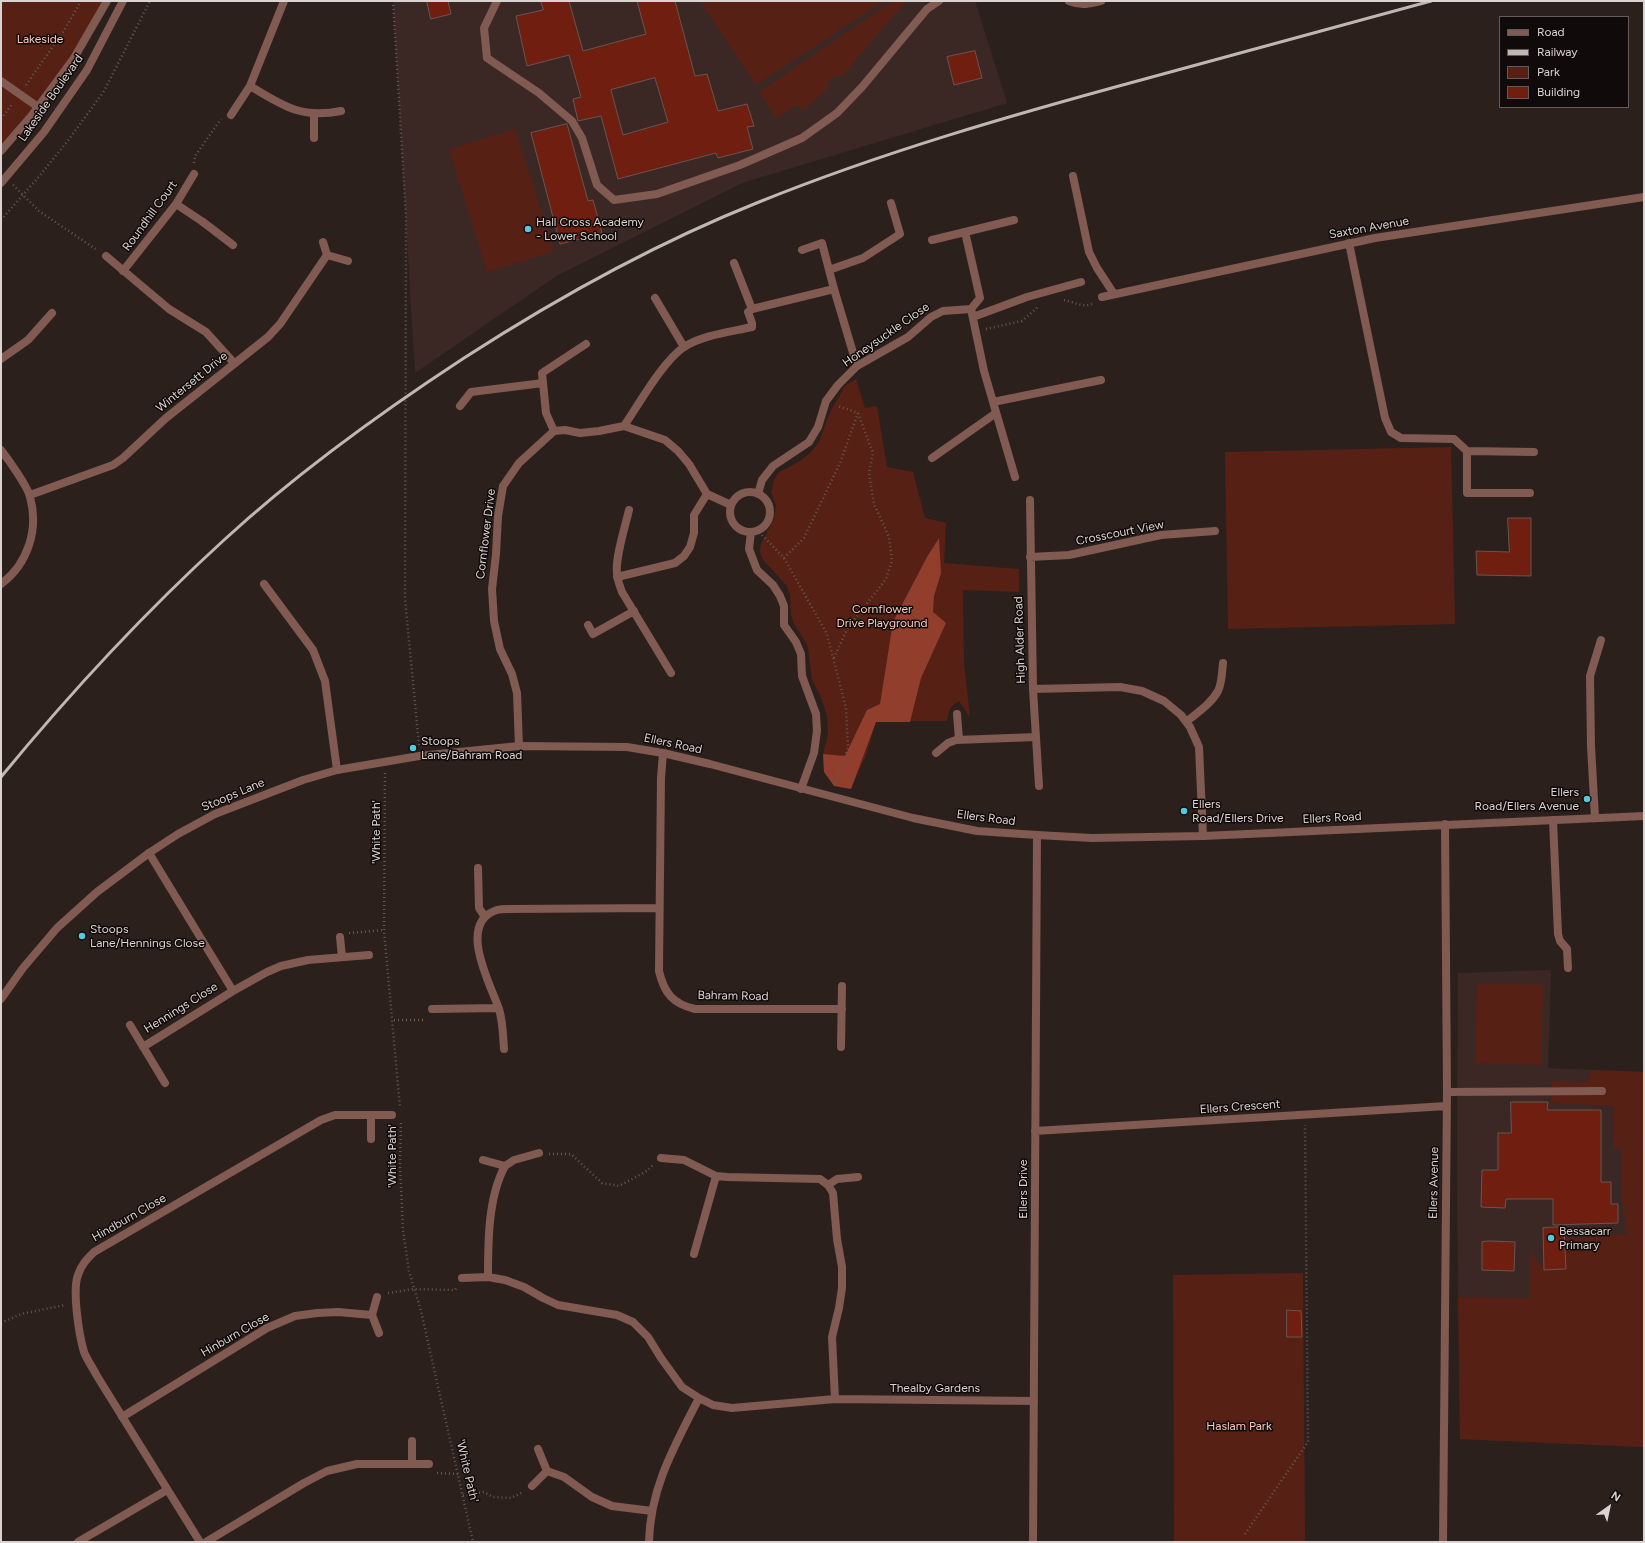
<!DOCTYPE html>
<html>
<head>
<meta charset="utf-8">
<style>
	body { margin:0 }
	#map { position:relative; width:1645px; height:1543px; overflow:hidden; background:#2c201d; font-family:Figtree,sans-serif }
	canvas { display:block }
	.frame { position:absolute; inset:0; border:2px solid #dbd3d1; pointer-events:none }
	.legend { position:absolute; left:1499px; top:16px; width:130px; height:92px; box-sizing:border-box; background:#100b0a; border:1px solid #615b5a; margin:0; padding:5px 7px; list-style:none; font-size:12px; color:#dbd3d1 }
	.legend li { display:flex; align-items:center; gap:8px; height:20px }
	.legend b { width:20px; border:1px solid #615b5a }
	.north { position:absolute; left:1589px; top:1487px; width:40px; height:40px; -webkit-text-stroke:3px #100b0a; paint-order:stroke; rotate:33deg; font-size:11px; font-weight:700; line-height:16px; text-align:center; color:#dbd3d1 }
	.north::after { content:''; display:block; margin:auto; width:14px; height:18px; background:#dbd3d1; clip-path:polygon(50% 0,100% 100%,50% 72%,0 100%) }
</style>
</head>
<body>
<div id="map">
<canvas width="1645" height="1543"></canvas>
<div class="frame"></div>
<ul class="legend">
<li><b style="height:5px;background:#815a52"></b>Road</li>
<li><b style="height:5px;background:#c0b7b5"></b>Railway</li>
<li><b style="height:11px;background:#572015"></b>Park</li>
<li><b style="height:11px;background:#701e0f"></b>Building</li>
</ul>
<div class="north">N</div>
</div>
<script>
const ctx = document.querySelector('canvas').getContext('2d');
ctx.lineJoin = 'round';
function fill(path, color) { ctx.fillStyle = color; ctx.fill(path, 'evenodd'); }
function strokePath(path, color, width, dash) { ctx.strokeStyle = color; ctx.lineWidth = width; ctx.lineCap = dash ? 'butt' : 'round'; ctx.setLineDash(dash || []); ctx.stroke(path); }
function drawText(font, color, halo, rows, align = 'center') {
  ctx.font = font + ' Figtree,sans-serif'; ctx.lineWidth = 3; ctx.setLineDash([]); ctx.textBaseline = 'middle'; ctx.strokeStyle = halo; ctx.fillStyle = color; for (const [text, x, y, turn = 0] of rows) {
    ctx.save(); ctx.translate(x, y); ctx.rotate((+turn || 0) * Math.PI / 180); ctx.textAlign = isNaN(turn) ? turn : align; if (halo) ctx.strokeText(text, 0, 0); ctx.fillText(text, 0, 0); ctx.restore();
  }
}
const built = new Path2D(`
	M393,1h582l32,102 -265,80 -184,92 -143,98z
	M1551,970l-3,98 96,4v375l-184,-8 -3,-260 1,-206z`);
const green = new Path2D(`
	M1,1h106l-33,57 -73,93z
	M700,1h183l-127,84z
	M893,1h13l-65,76 -4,-1 -8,3 -2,10 -23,21 -8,-5 -20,13 -17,-26z
	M515,129l39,122 -67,21 -38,-123z
	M856,379l9,29 12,-2 10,61 26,5 12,46 21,5 -2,40 75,6v23l-56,-2 1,73 6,54 -11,-16c-9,4 -11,12 -12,20h-71l-9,32 -16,36 -27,-17 -1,-18 5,-20 -1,-18 -6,-19 -9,-17 -4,-33 -8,-14 -6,-9 -3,-9 -1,-20 -4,-10 -23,-25 -3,-8 1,-8 13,-25 2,-14 -5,-12 3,-13 4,-7 22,-12 11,-9 8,-10 11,-30 15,-26z
	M1451,447l4,177 -227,5 -3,-177z
	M1477,983l66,2 -2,80 -66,-2z
	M1591,1070l53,2v375l-184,-8 -2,-142 71,1 2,-47 13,18h21v-33l11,2 51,-4 -6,-40v-46h-8l1,-42 -63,-3 1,-22 32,2 5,-5z
	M1303,1273l2,269h-131l-1,-267z`);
const forest = new Path2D(`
	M939,538l2,35 -7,23 -1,16 13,11 -25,55 -11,44h-34l-25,67 -17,-3 -10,-14 -1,-18 22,2 22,-46 13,-6 13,-82 34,-65z`);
const building = new Path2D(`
	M427,1h21l3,13 -20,5z
	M541,1h28l14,50 63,-17 -9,-33h38l20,75 12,-2 11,37 29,-7 7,22 -7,1 6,22 -35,9 -2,-5 -98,26 -17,-63 -23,5 -5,-22 8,-2 -12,-42 -42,11 -11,-50 27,-6zM655,78l13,44 -45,13 -12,-45z
	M975,51l7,27 -28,7 -7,-28z
	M567,124l21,77 5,-1 9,33 -42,11 -29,-111z
	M1508,518h23v58l-54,-1 -1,-24 33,1z
	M1511,1102h37l-1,8h54v72h10v22h7v19l-65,2v-26h-47l-1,9 -24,-1 1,-37h16v-37h13z
	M1564,1227l2,42 -22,1 -1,-42z
	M1490,1241l25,1 -1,29 -32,-1v-28z
	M1287,1310l14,1 1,26h-15z`);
const path = new Path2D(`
	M393,1l13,215 -1,383 14,146
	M26,85l39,-56 16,-28
	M1,119l12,-16
	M194,163l1,-7 26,-37
	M13,185l26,26 58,39
	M1,220l36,-41 33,-41 34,-47 46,-90
	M1064,300c10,2 19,8 28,4
	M986,329l36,-8 17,-15
	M762,535l22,23 43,76 19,74 2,40 -14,37
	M784,558l20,-20 36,-75 18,-50
	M834,658l13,-29 39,-50 6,-18 -3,-24 -15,-33 -5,-31 4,-20 -15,-40 -20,-7
	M385,773l-1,157 16,178
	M349,933l35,-3
	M394,1020h32
	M401,1123l-1,42 3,65 6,41 12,40 52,231
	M549,1154h22l31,29 17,3 28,-15 6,-6
	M388,1293l26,-4 41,1 2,-3
	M1,1323l20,-9 44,-9
	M437,1473l21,1
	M463,1495l21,-3 9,5 18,1 12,-6
	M1245,1534l63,-92 -3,-317`);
const service = new Path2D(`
	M497,1l-13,27 3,30 52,35 33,28 10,17 15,47 17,15 43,-6 83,-29 62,-27 35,-25 25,-26 65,-78 12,-8
	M1,81l37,26
	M203,222l30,23
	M1349,243l36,175 6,14 10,6 53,1 13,12 67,1
	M802,250l20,-7 12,46
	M734,263l18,46
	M829,270l34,-12 37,-24 -9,-31
	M655,298l29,49
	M460,406l11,-14 72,-9
	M554,431l-8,-18 -4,-40 44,-29
	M1467,451v42h63
	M932,458l64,-45
	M588,625l5,9 41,-23
	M1595,818l-4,-72 -1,-70 11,-36
	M1553,820l5,114 2,7 7,8 1,19
	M1447,1092l155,-1`);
const minor = new Path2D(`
	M1069,1c12,5 21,3 32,0
	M250,86c33,20 51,33 91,25
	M314,114v24
	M231,115l19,-29 34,-85
	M1073,176l16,76 8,16 17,26
	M176,204l27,18
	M932,240l33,-8
	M327,255l21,6
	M106,256l63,53 37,23 28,31
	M123,271l53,-67 18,-30
	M1102,297l273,-59 269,-41
	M971,309l13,62 9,31 108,-22
	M971,309l9,-11 -15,-66 49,-12
	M973,317l54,-20 54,-15
	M1,359l27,-19 24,-27
	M993,402l22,75
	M624,426c15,-22 39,-65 60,-79 19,-12 46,-15 68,-20v-4l-4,-11 4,-3 82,-20 23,77
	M1,450c7,9 27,37 29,47 9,32 -2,67 -29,87
	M730 512a20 20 0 1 1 40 0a20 20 0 1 1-40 0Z
	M758,494l4,-14 11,-14 36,-24 9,-15 8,-26 12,-16 19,-19 51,-29 23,-20 12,-6 28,-2
	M30,495l83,-30 10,-7 43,-40 102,-81 12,-13 47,-69 -4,-13
	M1030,500l3,189 87,-2 22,4 22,10 17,14 9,12 9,20 4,89
	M629,510c-4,17 -14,48 -12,63 0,7 3,13 5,19l49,81
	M751,532l-2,17 8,21 16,15 7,11 4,10v19l12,17 5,12 1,22 14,38 1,17 -3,22 -13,36
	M1030,557l39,-2 92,-20 54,-4
	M617,577l58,-14 9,-7 6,-9 4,-14v-18l13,-21
	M264,584l49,66 12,31 12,89
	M1033,689l6,97
	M957,714l2,26
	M1186,722c11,-9 25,-18 32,-31 4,-8 4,-18 5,-28
	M519,746l-2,-53 -5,-19 -12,-25 -6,-28 -2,-32 4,-35 2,-38 5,-30 16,-23 35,-32 11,-1 15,3 19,-2 25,-5 41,14 13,11 11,13 18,30 24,11
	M663,753l-2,25 -2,193c5,22 14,33 36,38h147
	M936,753l12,-10 8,-3 80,-3
	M149,853l84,138
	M478,868l1,40 6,9
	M340,937l2,20
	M432,1009l66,-1
	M130,1025l35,58
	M143,1047l90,-56 34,-19 14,-6 27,-6 61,-5
	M841,1047l1,-61
	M504,1049c-1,-13 -1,-27 -5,-40 -8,-24 -43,-86 -2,-99 3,-1 8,-1 12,-1l150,-1
	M1035,1131l412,-25
	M371,1139v-24
	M661,1158l23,2 32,16 11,1 93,2 8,6 5,8 4,46 5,28v21l-3,20 -7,29 3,62
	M483,1160l22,6c-17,31 -17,76 -17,111
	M505,1166l9,-6 25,-7
	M828,1185l9,-6 21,-2
	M694,1254l22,-78
	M462,1278l26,-1 17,3 19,7 19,11 15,7 59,10 16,7 15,15 13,21 21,29 17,11 14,7 19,3 103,-9 199,2
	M377,1297l-5,18 7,18
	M122,1417l145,-89 28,-12 22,-3 21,-1 34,3
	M412,1464v-23
	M547,1471l17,6 28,20 20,9 40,5
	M532,1486l15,-15 -9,-22
	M78,1542l89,-52
	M200,1542l-103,-166c-4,-8 -10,-16 -13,-24 -5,-17 -12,-62 -6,-77 3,-10 9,-16 16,-23l227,-132 14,-5h57
	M206,1542l98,-59 23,-12 30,-7h72
	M649,1542c1,-54 26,-97 50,-144
	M1033,1542l4,-707
	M1443,1542l4,-450 -2,-268`);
const tertiary = new Path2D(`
	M1,151l31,-36 42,-57 33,-57
	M1,183l43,-51 43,-62 36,-69
	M1,999l22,-31 34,-40 40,-36 52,-39 29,-19 37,-20 88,-34 34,-10 82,-14 100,-10 108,1 36,6 47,11 203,54 64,13 60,4 55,3 111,-2 441,-20`);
const rail = new Path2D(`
	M1,777c69,-84 143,-164 223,-237 74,-68 156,-127 240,-182 93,-60 192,-115 295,-156 124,-50 253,-87 382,-122 97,-26 193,-53 290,-79`);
const markers = [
	[528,229,4,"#56c9e0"],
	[413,748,4,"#56c9e0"],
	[1587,799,4,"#56c9e0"],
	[1184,811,4,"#56c9e0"],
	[82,936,4,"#56c9e0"],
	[1551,1238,4,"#56c9e0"]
];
const parkNames = [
	["Lakeside",40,39],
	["Cornflower",882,609],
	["Drive Playground",882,623],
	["Haslam Park",1239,1426]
];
const streetNames = [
	["Lakeside Boulevard",51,98,-55],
	["Roundhill Court",150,216,-54],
	["Saxton Avenue",1369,228,-10],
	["Honeysuckle Close",886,335,-35],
	["Wintersett Drive",192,382,-39],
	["Crosscourt View",1120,533,-11],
	["Cornflower Drive",486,534,-83],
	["High Alder Road",1020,640,-92],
	["Ellers Road",673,744,12],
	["Stoops Lane",233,795,-23],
	["Ellers Road",986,818,7],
	["Ellers Road",1332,818,-3],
	["'White Path'",376,832,-90],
	["Bahram Road",733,996,1],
	["Hennings Close",181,1008,-32],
	["Ellers Crescent",1240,1107,-4],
	["'White Path'",392,1156,-90],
	["Ellers Avenue",1434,1183,-89],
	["Ellers Drive",1023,1189,-90],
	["Hindburn Close",129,1218,-30],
	["Hinburn Close",235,1335,-30],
	["Thealby Gardens",935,1388],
	["'White Path'",467,1471,77]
];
const poiNames = [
	["Hall Cross Academy",536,222],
	["- Lower School",536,236],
	["Stoops",421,741],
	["Lane/Bahram Road",421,755],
	["Ellers",1579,792,"right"],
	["Road/Ellers Avenue",1579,806,"right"],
	["Ellers",1192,804],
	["Road/Ellers Drive",1192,818],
	["Stoops",90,929],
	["Lane/Hennings Close",90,943],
	["Bessacarr",1559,1231],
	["Primary",1559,1245]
];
fill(built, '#3b2825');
fill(green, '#572015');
fill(forest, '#913e2d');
fill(building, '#701e0f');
strokePath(building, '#655653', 1);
strokePath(path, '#625754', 2.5, [1, 3]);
strokePath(service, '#815a52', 8);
strokePath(minor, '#815a52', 8);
strokePath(tertiary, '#815a52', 8);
strokePath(rail, '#c0b7b5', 3);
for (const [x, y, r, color] of markers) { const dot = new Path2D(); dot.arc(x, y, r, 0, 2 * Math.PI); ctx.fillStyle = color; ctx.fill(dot); strokePath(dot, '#100b0a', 1.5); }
drawText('12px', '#fccabf', '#100b0a', parkNames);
drawText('12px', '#dbd3d1', '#100b0a', streetNames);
drawText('12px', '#dbd3d1', '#100b0a', poiNames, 'left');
</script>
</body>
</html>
